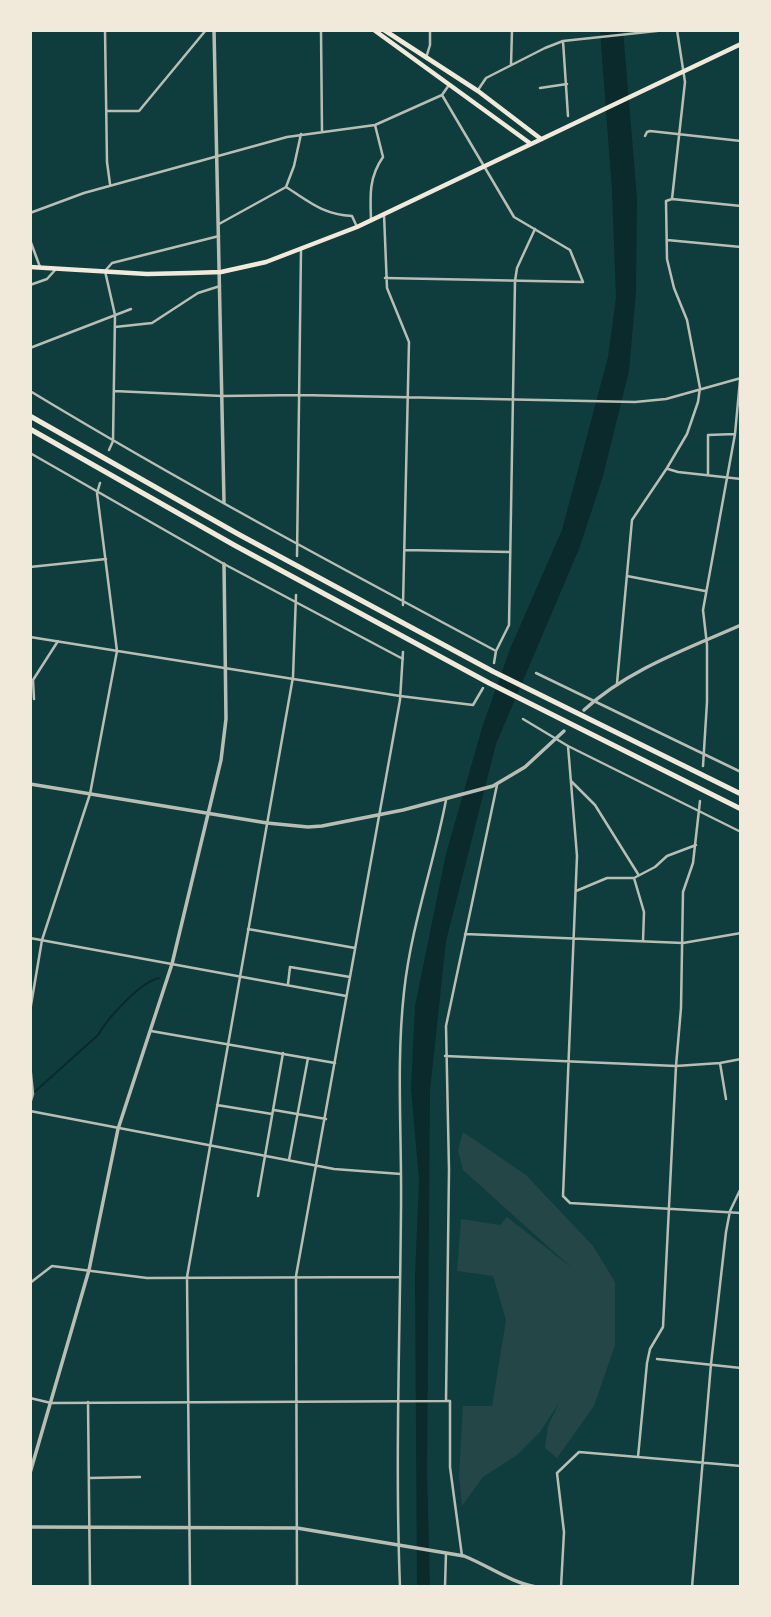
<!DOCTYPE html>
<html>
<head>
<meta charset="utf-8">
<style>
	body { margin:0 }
	#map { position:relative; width:771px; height:1617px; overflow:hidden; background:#0f3d3e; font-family:Roboto,sans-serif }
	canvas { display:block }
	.frame { position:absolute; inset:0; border:32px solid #f1e9da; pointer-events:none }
</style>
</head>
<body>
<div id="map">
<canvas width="771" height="1617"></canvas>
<div class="frame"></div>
</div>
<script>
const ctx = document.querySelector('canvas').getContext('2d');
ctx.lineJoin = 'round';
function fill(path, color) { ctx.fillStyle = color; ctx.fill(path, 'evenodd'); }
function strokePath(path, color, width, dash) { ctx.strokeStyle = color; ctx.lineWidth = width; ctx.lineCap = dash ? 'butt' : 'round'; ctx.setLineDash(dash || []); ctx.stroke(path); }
const green = new Path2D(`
	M463,1132l63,43 67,71 22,36v63l-21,61 -37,52 -12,-10 3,-22 11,-23 -19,29 -23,23 -34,22 -21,29 -3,-31 4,-69h29l14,-86 -13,-44 -36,-5 4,-52 39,6 7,-8 65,51 -109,-98 -5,-20z`);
const water = new Path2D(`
	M600,30h23l14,168 -1,93 -7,80 -26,105 -24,73 -83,195 -50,197 -16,150 -3,382 3,114h-13l-2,-310 4,-97 -8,-91 4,-83 31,-152 36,-126 28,-79 52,-119 46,-173 8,-59 -4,-107z`);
const stream = new Path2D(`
	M30,1096l68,-61c9,-16 42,-53 61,-57`);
const minor = new Path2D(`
	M30,30h31
	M105,30l2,132 3,22
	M321,30l1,102
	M677,30l8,52 -13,117 69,7
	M563,41l5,75
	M426,58l4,-13v-15
	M511,65l1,-35
	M540,88l27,-4
	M478,90l8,-12 59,-30 18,-7 103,-11
	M107,111h32l67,-81
	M645,136l2,-4 3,-1 91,10
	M286,187c24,15 36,27 66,29l5,11
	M30,213l54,-20 203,-56 88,-12 67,-30 7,-10
	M384,214l3,74 22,54 -6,263
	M371,219c-1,-24 -2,-42 12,-62l-8,-32
	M219,224l67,-37 8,-21 7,-32
	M30,240l10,27
	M667,240l74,7
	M385,278l198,4 -13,-32 -56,-33 -72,-122
	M30,285l17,-6 9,-10
	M115,327l37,-4 46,-30 22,-7
	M30,348l101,-39
	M30,391c152,92 309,176 466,260
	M114,391l108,5 78,-1 335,7 31,-3 75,-21
	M109,450l4,-9 2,-126 -10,-44 7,-8 107,-27
	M30,453l194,111 179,95
	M668,469l10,3 63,7
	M708,475v-40l27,-1
	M405,550l105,2
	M297,556l4,-306
	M30,567l76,-8
	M627,576l78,15
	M30,637l370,59 73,9 10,-17
	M494,663l2,-12 13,-26 6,-344 2,-13 18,-39
	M536,673l205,99
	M617,683l15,-163 35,-52 20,-34 11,-32 2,-14 -13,-68 -13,-32 -7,-29 -1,-58 6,-2
	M34,699l-1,-19 25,-39
	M523,719l45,27 173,86
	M568,746l9,110 -14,340 7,7 171,10
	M703,766l4,-64v-57l-4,-35 32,-176 6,-65
	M571,781l24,24 43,69
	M634,878l10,34 -1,29
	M576,891l31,-13h27l21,-11 12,-11 29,-11
	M248,929l107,19
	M465,934l218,9 58,-10
	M30,938l316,58
	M288,984l2,-17 60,10
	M30,1011l12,-71 48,-146 27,-143 -20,-158 3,-10
	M151,1031l184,32
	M445,1056l231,10 44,-3 21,-4
	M720,1063l6,36
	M30,1064l3,30 -3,10
	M217,1105l55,9
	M274,1110l52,9
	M30,1111l304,58 67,5
	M289,1160l19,-102
	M258,1196l25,-143
	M30,1283l22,-17 95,12 253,-1
	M657,1359l84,9
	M30,1398l21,5 395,-2
	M88,1402l2,185
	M638,1457l103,9
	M89,1478l51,-1
	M462,1556l-12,-89v-66h-4l3,-231 -3,-144 51,-241
	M190,1587l-3,-310 106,-600 3,-82
	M297,1587l-1,-311 104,-576 3,-48
	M400,1587c-5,-126 0,-252 1,-377 1,-73 -5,-146 3,-218 7,-66 30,-128 42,-192
	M445,1587l1,-34
	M561,1587l3,-55 -7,-59 22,-21 59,5 9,-94 3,-14 13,-22 13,-261 5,-58 2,-116 10,-29 7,-62
	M692,1587l19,-223 15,-132 4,-21 11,-23`);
const tertiary = new Path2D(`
	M214,30l10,472
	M584,710c45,-41 103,-61 157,-85
	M30,784l237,39 41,4 14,-1 81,-16 90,-24 32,-19 39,-36
	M30,1473l59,-203 29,-141 54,-165 49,-204 5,-41 -2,-155
	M30,1527l267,1 167,28c25,10 46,26 72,31`);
const primary = new Path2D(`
	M374,30l157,114
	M384,30l94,61 63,48
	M30,267l117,7 43,-1 31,-1 45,-10 91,-35 384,-183`);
const motorway = new Path2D(`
	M30,416l208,118 256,138 247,122
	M30,429l204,116 255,138 252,126`);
fill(green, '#244646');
fill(water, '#0a2a2b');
strokePath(stream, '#0a2a2b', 2);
strokePath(minor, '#b8beb3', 2.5);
strokePath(tertiary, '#b8beb3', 3.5);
strokePath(primary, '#f1e9da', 4.5);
strokePath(motorway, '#f1e9da', 5);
</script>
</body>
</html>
